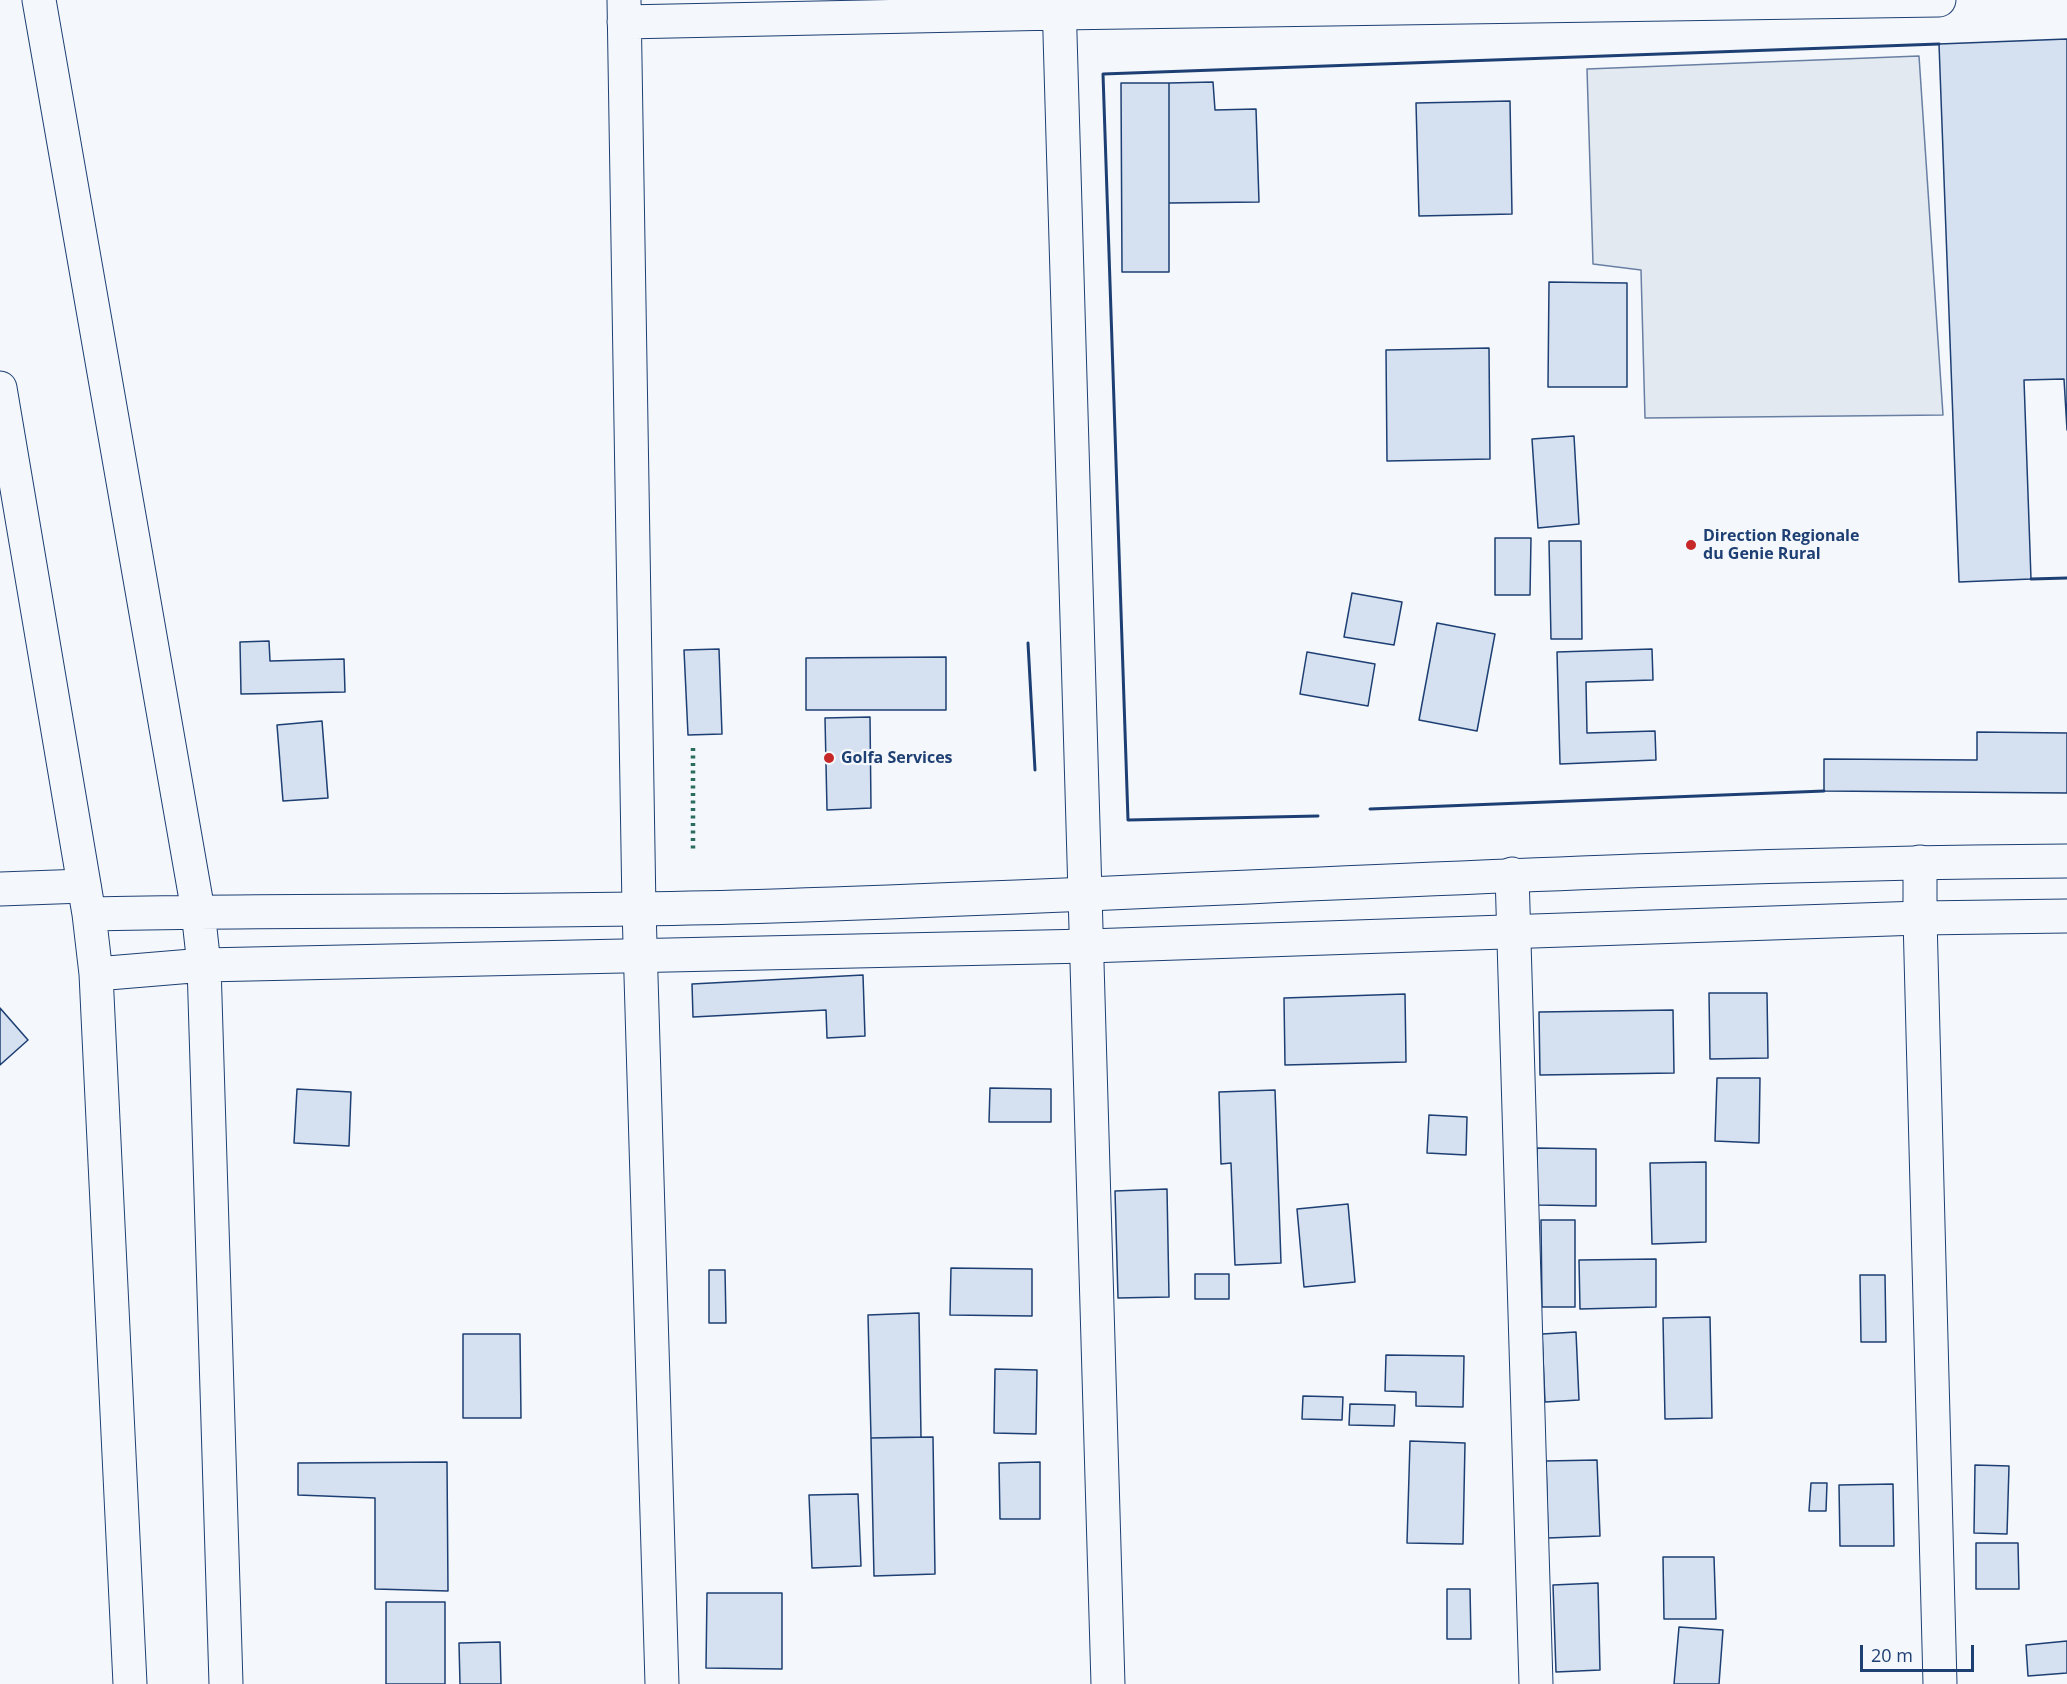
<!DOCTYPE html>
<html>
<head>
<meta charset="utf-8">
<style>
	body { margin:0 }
	#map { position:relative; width:2067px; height:1684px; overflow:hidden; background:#f4f7fb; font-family:"Open Sans",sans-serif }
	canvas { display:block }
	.scale { position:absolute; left:1860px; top:1645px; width:114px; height:27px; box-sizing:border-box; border:3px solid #1d3f73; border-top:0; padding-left:8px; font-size:18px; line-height:21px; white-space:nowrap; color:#1d3f73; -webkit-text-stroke:4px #f4f7fb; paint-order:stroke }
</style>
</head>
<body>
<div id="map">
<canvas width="2067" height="1684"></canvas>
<div class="scale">20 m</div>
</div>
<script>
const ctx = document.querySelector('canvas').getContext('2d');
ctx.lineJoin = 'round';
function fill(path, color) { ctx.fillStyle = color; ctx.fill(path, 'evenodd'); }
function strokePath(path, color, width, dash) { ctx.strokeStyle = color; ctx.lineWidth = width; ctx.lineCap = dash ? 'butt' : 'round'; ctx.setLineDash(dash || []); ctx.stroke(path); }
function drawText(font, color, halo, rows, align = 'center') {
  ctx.font = font + ' "Open Sans",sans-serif'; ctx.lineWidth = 4.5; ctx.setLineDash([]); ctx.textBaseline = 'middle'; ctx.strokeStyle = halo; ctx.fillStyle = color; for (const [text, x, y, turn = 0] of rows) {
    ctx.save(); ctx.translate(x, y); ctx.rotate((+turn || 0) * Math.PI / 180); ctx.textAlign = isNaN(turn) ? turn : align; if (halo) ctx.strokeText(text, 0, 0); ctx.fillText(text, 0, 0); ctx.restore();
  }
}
const green = new Path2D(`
	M1919,56l24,359 -298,3 -4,-148 -48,-6 -6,-195z`);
const building = new Path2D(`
	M2067,39v391l-3,-51 -40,1 7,199 -72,3 -20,-538z
	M1213,82l2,28 41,-1 3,93 -90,1v-120z
	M1121,83h48v189h-47z
	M1510,101l2,113 -93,2 -3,-113z
	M1549,282l78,1v104h-79z
	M1489,348l1,111 -103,2 -1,-111z
	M1574,436l5,88 -41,4 -6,-89z
	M1495,538h36l-1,57h-35z
	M1549,541h32l1,98h-31z
	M1352,593l50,9 -8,43 -50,-8z
	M1437,623l58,11 -18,97 -58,-11z
	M269,641l1,20 74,-2 1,33 -104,2 -1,-52z
	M719,649l3,85 -34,1 -4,-85z
	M1652,649l1,31 -67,2 1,51 68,-2 1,29 -96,4 -3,-112z
	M1307,652l68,12 -7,42 -68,-12z
	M946,657v53h-140v-52z
	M870,717l1,91 -44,2 -2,-92z
	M322,721l6,77 -45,3 -6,-76z
	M1977,732l90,1v60l-243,-2v-32l153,1z
	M863,975l2,61 -38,2 -1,-28 -133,7 -1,-33z
	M1709,993h58l1,65 -58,1z
	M1405,994l1,68 -121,3 -1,-67z
	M0,1008l28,32 -28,25z
	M1673,1010l1,63 -134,2 -1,-63z
	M1717,1078h43l-1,65 -44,-2z
	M990,1088l61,1v33h-62z
	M297,1089l54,3 -2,54 -55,-3z
	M1275,1090l6,173 -46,2 -4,-102 -10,1 -2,-72z
	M1429,1115l38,2 -1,38 -39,-2z
	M1537,1148l59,1v57l-59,-1z
	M1706,1162v80l-54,2 -2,-81z
	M1167,1189l2,108 -51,1 -3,-107z
	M1348,1204l7,78 -51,5 -7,-78z
	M1541,1220h34v87h-33z
	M1656,1259v48l-76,2 -1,-49z
	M951,1268l81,1v47l-82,-1z
	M709,1270h16l1,53h-17z
	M1195,1274h34v25h-34z
	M1860,1275h25l1,67h-25z
	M919,1313l2,124 -50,1 -3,-123z
	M1710,1317l2,101 -47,1 -2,-101z
	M1576,1332l3,68 -34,2 -3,-68z
	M463,1334h57l1,84h-58z
	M1386,1355l78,1 -1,51 -47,-1v-14l-31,-1z
	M995,1369l42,1 -1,64 -42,-1z
	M1303,1396l40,1 -1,23 -40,-1z
	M1350,1404l45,1 -1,21 -45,-1z
	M933,1437l2,137 -61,2 -3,-138z
	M1410,1441l55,2 -2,101 -56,-1z
	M1597,1460l3,76 -52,2 -2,-77z
	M447,1462l1,129 -73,-2v-91l-77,-3v-32z
	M1040,1462v57h-40l-1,-56z
	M1975,1465l34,1 -2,68 -33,-1z
	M1811,1483h16l-1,28h-17z
	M1893,1484l1,62h-54l-1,-61z
	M858,1494l3,72 -49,2 -3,-73z
	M1976,1543h42l1,46h-43z
	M1663,1557h51l2,62h-52z
	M1598,1583l2,87 -44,2 -3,-87z
	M1447,1589h23l1,50h-24z
	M707,1593h75v76l-76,-1z
	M386,1602h59v82h-59z
	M1679,1627l44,3 -4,54h-45z
	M2067,1641v32l-39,3 -2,-31z
	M500,1642l1,42h-41l-1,-41z`);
const minor = new Path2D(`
	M624,0l15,909 23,775
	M1059,0l49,1684
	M624,22l435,-9 880,-13
	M1920,862v56l20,766
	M1512,874l24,810
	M0,889l84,-3`);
const tertiary = new Path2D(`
	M39,0l159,911 6,54 22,719
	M0,388l89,526 7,60 34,710
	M89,914c216,-5 431,-1 647,-7 443,-13 887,-43 1331,-46
	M96,974l108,-9 884,-19 832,-28 147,-2`);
const hedge = new Path2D(`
	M693,748v105`);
const wall = new Path2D(`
	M2031,579l36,-1
	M1028,643l7,127
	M1370,809l454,-18
	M1318,816l-190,4 -25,-746 836,-30`);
const markers = [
	[1691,545,6,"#c62828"],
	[829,758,6,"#c62828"]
];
const poiNames = [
	["Direction Regionale",1703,536],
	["du Genie Rural",1703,554],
	["Golfa Services",841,758]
];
fill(green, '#e3e9f0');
strokePath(green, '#687fa3', 1.5);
fill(building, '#d5e0f0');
strokePath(building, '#1d3f73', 1.5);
strokePath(minor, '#1d3f73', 35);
strokePath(tertiary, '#1d3f73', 35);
strokePath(minor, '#f4f7fb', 33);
strokePath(tertiary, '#f4f7fb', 33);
strokePath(hedge, '#2c6c60', 4.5, [3, 4.5]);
strokePath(wall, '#1d3f73', 3);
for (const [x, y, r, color] of markers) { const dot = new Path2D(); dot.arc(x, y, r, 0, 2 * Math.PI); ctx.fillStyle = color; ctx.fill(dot); strokePath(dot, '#f4f7fb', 2); }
drawText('bold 16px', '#1d3f73', '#f4f7fb', poiNames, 'left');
</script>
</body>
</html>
